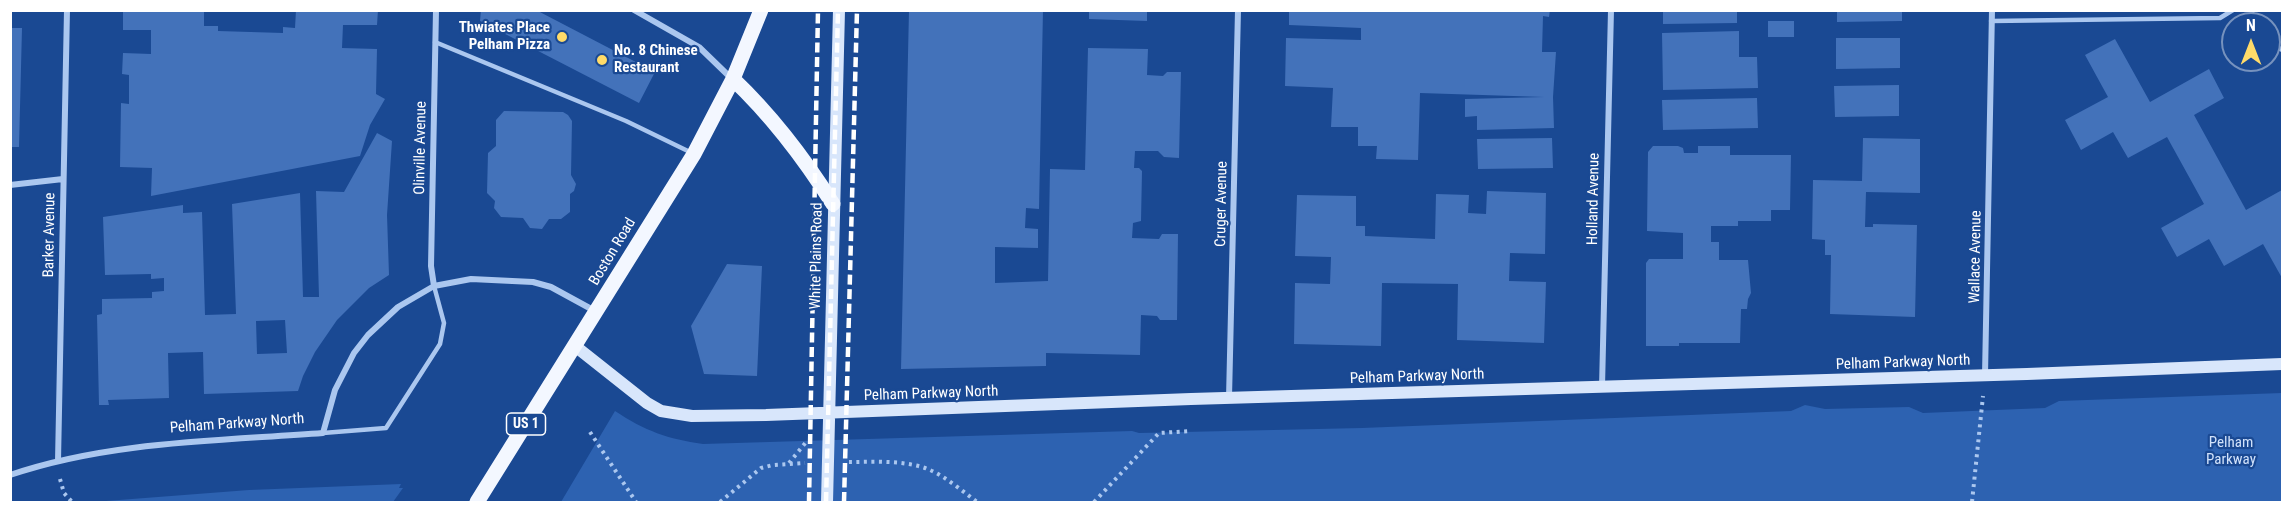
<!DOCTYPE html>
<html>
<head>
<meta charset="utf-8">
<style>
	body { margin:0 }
	#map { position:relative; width:2293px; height:513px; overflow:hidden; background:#1a4993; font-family:"Roboto Condensed",sans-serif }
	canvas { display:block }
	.frame { position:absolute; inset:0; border:12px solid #fff; pointer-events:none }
	.north { position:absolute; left:2221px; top:12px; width:60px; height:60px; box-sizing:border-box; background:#1a4993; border:2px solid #7692be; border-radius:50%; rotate:0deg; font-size:16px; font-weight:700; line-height:24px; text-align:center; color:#fff }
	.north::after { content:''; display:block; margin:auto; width:21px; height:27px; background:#ffdb69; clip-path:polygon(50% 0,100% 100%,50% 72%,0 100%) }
</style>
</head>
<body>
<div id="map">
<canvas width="2293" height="513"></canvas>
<div class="frame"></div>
<div class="north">N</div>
</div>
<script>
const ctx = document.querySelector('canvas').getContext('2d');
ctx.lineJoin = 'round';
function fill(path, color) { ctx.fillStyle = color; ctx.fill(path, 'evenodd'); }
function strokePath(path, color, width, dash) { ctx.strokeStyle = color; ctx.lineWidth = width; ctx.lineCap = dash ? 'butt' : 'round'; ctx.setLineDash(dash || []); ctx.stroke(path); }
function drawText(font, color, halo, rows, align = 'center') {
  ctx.font = font + ' "Roboto Condensed",sans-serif'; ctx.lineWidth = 4.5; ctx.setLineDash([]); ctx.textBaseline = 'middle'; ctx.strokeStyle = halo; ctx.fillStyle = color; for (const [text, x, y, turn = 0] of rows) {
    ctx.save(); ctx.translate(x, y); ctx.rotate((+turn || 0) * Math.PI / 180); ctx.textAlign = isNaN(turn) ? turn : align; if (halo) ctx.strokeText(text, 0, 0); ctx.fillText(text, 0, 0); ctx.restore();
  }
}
const green = new Path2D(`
	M2282,393v109h-1721l54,-91c30,20 53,28 88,33l429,-13 7,2 223,-5 429,-17 14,-6 20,4 84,-2 14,6 122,-5 14,-7z
	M401,484l-2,4h4l-10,14h-300l156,-12z`);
const building = new Path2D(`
	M123,10h81v16h14v5l65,2v-6l12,1 1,-18h82l-1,15h-34l-1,23 35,1 -1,45 9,5 -15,26 -10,31 -209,40 1,-28 -32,-1 1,-64 8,1v-29l-7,-1 1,-21 28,1v-24h-28z
	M481,10h55l119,62 -16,31 -159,-82z
	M909,10h134l-4,199 -13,-1 -1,20 13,1v19l-43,-1v36l53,-2 2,-112 35,1 3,-122 60,1 -1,26 16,1 4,-4h14l-2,86 -15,-1 -6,-6h-23l-1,17h5l3,3 -1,50 -8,2 -1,15 27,1 3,-5h16l-1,86h-17l-3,-4 -16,-1 -1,40 -94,-2v13l-145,3z
	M1089,10h58v11l-58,-2z
	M1289,10h261l-1,7 -6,-1 -1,36h14l-3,45 1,31 -77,2v-14l-12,1v-18l79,-2 -124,-4 -2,67 -42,-1 1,-13h-19v-19h-27l2,-39 -48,-2 1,-48 75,2v-12l-72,-3z
	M1663,10h74v13l-74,1z
	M1837,10h65v11l-65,1z
	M1768,21h26v16h-26z
	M10,28h12l-3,119h-9z
	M1739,31v26h18l1,31 -95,2 -1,-57z
	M1836,38h64v30l-64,1z
	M2115,39l35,63 59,-33 15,29 -30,17 52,95 36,-20v88l-19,-34 -39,22 -15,-27 -32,18 -16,-29 43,-24 -37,-67 -39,21 -15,-26 -32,18 -16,-30 43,-23 -23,-42z
	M1899,85v31l-64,1 -1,-31z
	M1757,98l1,30 -95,2 -1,-30z
	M504,111l59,1 5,3 4,6 -1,54 5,9 -2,7 -4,3v18l-9,7h-12l-7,10 -12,-1 -7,-10 -22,-1 -7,-9 1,-7 -8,-8 1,-40 8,-7v-26z
	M377,133l15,8 -5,74 2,60 -20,13 -32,32 -22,32 -12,24 -5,15 -94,3 -1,-42 -35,1 1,45 -61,2 1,5h-10l-2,-90 5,-1v-15l50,-1v-6l12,-1v-13l-13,1v-5l-46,1 -2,-58 80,-12v8l19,-1 3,103 31,-1 -4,-110 68,-11 3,104h16l-3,-106 28,1zM285,320l2,33 -30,1 -1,-33z
	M1552,138l1,30 -75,1 -1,-30z
	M1863,138l57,1v54l-54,-1 -1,35h8v-3l44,1 -2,92 -85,-3 1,-59h-6v-15l-13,-1 1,-59 49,1z
	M1678,146l5,2 1,5h14v-7h32v9h61l-1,55h-19v11h-33v5h-27v16h8v18h29l3,33 -3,6 -1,10h-6l-1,34h-61v3h-33v-83l3,-4h34v-26l-36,-2 1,-79 5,-6z
	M1487,191l59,2 -1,61 -35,-1 -1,28 37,1 -2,61 -87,-3 1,-56 -76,-1 -1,63 -87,-2 1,-61 35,1 1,-27 -36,-1 2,-61 59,1v30h9v10l70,3 1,-45 33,1 -1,18 18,1z
	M727,264l35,2 -5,110 -53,-2 -13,-48z`);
const path = new Path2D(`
	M590,432l46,70
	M849,462c25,0 52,-2 76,6 19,7 36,22 52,34
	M789,463l18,-22
	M60,479l4,14 8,9
	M720,502l41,-34 12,-3 32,-2
	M1094,502l65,-69 32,-2
	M1972,502l11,-106`);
const lane = new Path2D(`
	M2252,10l1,14
	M1991,21l229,-3 13,-8
	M2269,41l13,9
	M435,42l191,79 66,32
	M323,433l63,-5 54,-84 4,-21 -10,-37`);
const street = new Path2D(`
	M634,10l65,37 32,31
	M10,185l53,-6
	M434,286l-3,-20 5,-256
	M1985,375l7,-365
	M1602,387l9,-377
	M1229,398l9,-388
	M58,461l9,-451
	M10,475c100,-34 209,-34 313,-42l12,-43 19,-37 14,-18 30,-28 36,-21 37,-7 62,3 18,5 44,24`);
const secondary = new Path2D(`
	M575,346l72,57 14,8 31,5 74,-1 425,-16 836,-25 255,-10
	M827,502l12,-492`);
const primary = new Path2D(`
	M733,79c40,38 71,79 100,125
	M477,502l217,-348 39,-75 28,-69`);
const rail = new Path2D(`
	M809,502l9,-492
	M826,502l12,-492
	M844,502l13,-492`);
const markers = [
	[562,37,6,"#ffdb69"],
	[602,60,6,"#ffdb69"]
];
const shields = [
	[526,424,39]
];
const shieldNames = [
	["US 1",526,424]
];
const poiNames = [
	["Thwiates Place",550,28],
	["Pelham Pizza",550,45],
	["No. 8 Chinese",614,51,"left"],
	["Restaurant",614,68,"left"]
];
const streetNames = [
	["Olinville Avenue",421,148,-89],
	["Holland Avenue",1594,199,-89],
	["Cruger Avenue",1222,204,-89],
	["Barker Avenue",50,235,-89],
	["Boston Road",613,252,-59],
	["White Plains Road",817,256,-89],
	["Wallace Avenue",1976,257,-89],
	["Pelham Parkway North",1903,363,-2],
	["Pelham Parkway North",1417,377,-2],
	["Pelham Parkway North",931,394,-2],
	["Pelham Parkway North",237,424,-4]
];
const parkNames = [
	["Pelham",2231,443],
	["Parkway",2231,460]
];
fill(green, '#2d62b1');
fill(building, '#4372ba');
strokePath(path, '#abc7ef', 4, [3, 4.5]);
strokePath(lane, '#abc7ef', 4.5);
strokePath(street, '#abc7ef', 6);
strokePath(secondary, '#d8e6fb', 12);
strokePath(primary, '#f3f7ff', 15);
strokePath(rail, '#fff', 4.5, [10, 4.5]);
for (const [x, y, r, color] of markers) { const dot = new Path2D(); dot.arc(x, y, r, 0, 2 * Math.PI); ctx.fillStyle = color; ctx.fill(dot); strokePath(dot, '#1a4993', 2); }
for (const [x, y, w] of shields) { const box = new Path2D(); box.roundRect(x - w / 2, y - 11, w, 22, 4.5); ctx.fillStyle = '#1a4993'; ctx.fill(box); strokePath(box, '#fff', 1.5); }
drawText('bold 14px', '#fff', null, shieldNames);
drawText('bold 15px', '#fff', '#1a4993', poiNames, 'right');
drawText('15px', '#fff', '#1a4993', streetNames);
drawText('15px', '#d1e2fb', '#1a4993', parkNames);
</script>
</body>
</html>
